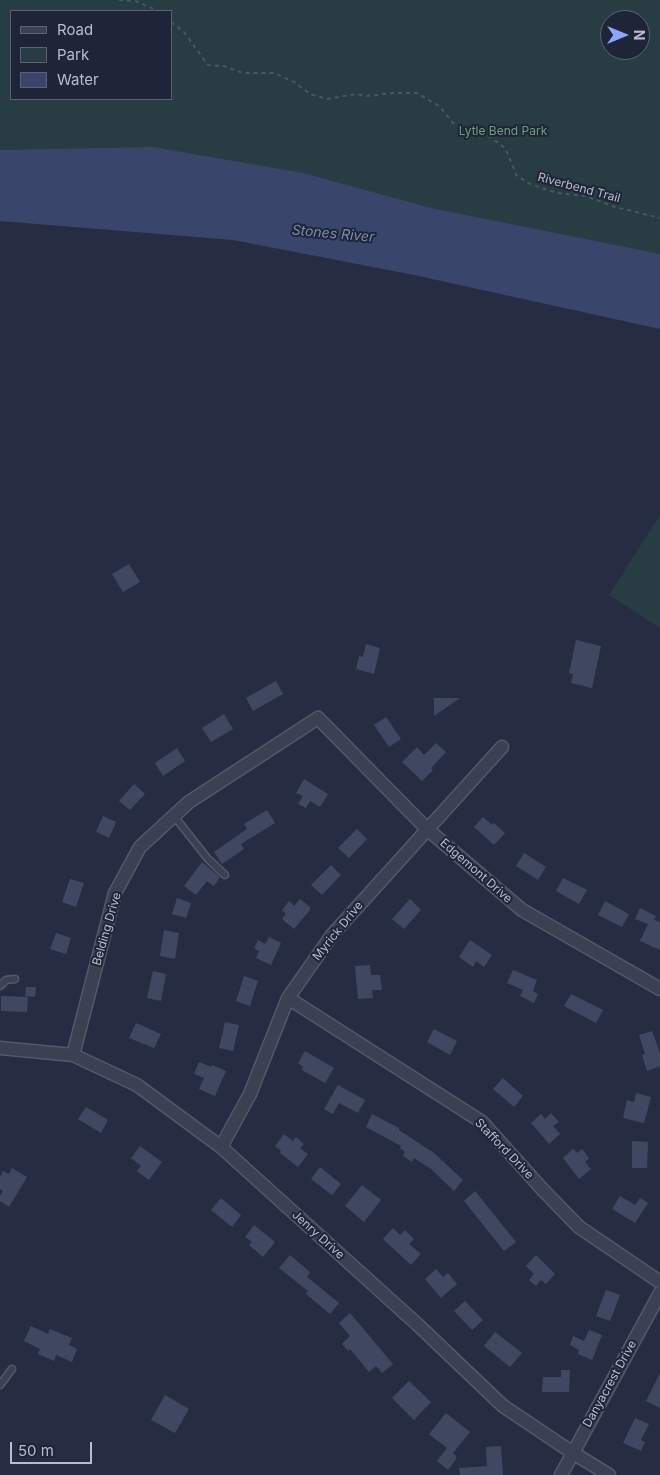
<!DOCTYPE html>
<html>
<head>
<meta charset="utf-8">
<style>
	body { margin:0 }
	#map { position:relative; width:660px; height:1475px; overflow:hidden; background:#262d43; font-family:Inter,sans-serif }
	canvas { display:block }
	.legend { position:absolute; left:10px; top:10px; width:162px; height:90px; box-sizing:border-box; background:#1f2538; border:1px solid #5c6174; margin:0; padding:6px 9px; list-style:none; font-size:15px; color:#b8bccd }
	.legend li { display:flex; align-items:center; gap:10px; height:25px }
	.legend b { width:25px; border:1px solid #5c6174 }
	.north { position:absolute; left:600px; top:10px; width:50px; height:50px; box-sizing:border-box; background:#1f2538; border:1px solid #5c6174; border-radius:50%; rotate:90deg; font-size:14px; font-weight:700; line-height:20px; text-align:center; color:#b8bccd }
	.north::after { content:''; display:block; margin:auto; width:18px; height:22px; background:#8ea5fb; clip-path:polygon(50% 0,100% 100%,50% 72%,0 100%) }
	.scale { position:absolute; left:10px; top:1442px; width:82px; height:22px; box-sizing:border-box; border:2px solid #b8bccd; border-top:0; padding-left:6px; font-size:15px; line-height:18px; white-space:nowrap; color:#b8bccd; -webkit-text-stroke:4px #1f2538; paint-order:stroke }
</style>
</head>
<body>
<div id="map">
<canvas width="660" height="1475"></canvas>
<ul class="legend">
<li><b style="height:6px;background:#3b4053"></b>Road</li>
<li><b style="height:14px;background:#283c44"></b>Park</li>
<li><b style="height:14px;background:#39456a"></b>Water</li>
</ul>
<div class="north">N</div>
<div class="scale">50 m</div>
</div>
<script>
const ctx = document.querySelector('canvas').getContext('2d');
ctx.lineJoin = 'round';
function fill(path, color) { ctx.fillStyle = color; ctx.fill(path, 'evenodd'); }
function strokePath(path, color, width, dash) { ctx.strokeStyle = color; ctx.lineWidth = width; ctx.lineCap = dash ? 'butt' : 'round'; ctx.setLineDash(dash || []); ctx.stroke(path); }
function drawText(font, color, halo, rows, align = 'center') {
  ctx.font = font + ' Inter,sans-serif'; ctx.lineWidth = 4; ctx.setLineDash([]); ctx.textBaseline = 'middle'; ctx.strokeStyle = halo; ctx.fillStyle = color; for (const [text, x, y, turn = 0] of rows) {
    ctx.save(); ctx.translate(x, y); ctx.rotate((+turn || 0) * Math.PI / 180); ctx.textAlign = isNaN(turn) ? turn : align; if (halo) ctx.strokeText(text, 0, 0); ctx.fillText(text, 0, 0); ctx.restore();
  }
}
const green = new Path2D(`
	M0,0h660v299l-660,-95zM11,11h160v88h-160zM610,20h30v30h-30z
	M660,515v113l-51,-33z`);
const water = new Path2D(`
	M153,147l150,26 128,35 229,46v75l-246,-54 -181,-35 -233,-19v-71z`);
const building = new Path2D(`
	M129,564l11,18 -17,10 -11,-18z
	M576,640l25,6 -9,42 -21,-5 2,-9 -4,-1z
	M366,644l14,4 -6,26 -18,-5 3,-13 4,1z
	M276,681l7,13 -30,17 -7,-13z
	M434,698h26l-26,18z
	M224,714l9,15 -22,13 -9,-14z
	M386,717l15,22 -12,8 -15,-22z
	M436,743l10,9 -15,16 2,2 -11,11 -20,-19 15,-15 7,8z
	M177,748l8,13 -22,15 -8,-13z
	M304,779l24,15 -8,13 -10,-6 -4,7 -8,-4 5,-8 -7,-3z
	M134,784l11,10 -15,16 -11,-9z
	M267,810l8,13 -34,21 3,5 -22,15 -8,-12 33,-23 -3,-5z
	M103,816l13,6 -7,16 -13,-6z
	M483,817l9,8 2,-2 11,10 -11,12 -20,-18z
	M357,829l10,10 -18,19 -11,-10z
	M524,853l22,14 -8,13 -22,-14z
	M202,862l18,15 -6,9 -7,-5 -11,14 -12,-9z
	M331,865l10,10 -19,20 -11,-10z
	M563,878l24,12 -8,14 -23,-13z
	M70,879l14,4 -8,24 -14,-5z
	M177,898l14,5 -5,15 -14,-4z
	M300,899l10,8v3l-16,19 -12,-10 4,-5 -4,-4 7,-9 5,5z
	M410,899l11,11 -17,19 -12,-10z
	M605,901l24,13 -7,13 -24,-12z
	M640,908l16,8 -2,4 6,2v28l-20,-9 8,-17 -13,-5z
	M164,930l15,3 -4,26 -15,-3z
	M56,933l15,5 -5,16 -16,-5z
	M269,937l12,6 -10,22 -15,-7 3,-7 -5,-3 4,-8 7,4z
	M470,940l22,15 -8,12 -8,-6 -3,6 -14,-10z
	M370,965l1,10h9l2,15h-10l1,8 -15,1 -3,-33z
	M513,970l24,10 -4,11 5,3 -4,9 -14,-7 3,-6 -16,-7z
	M153,971l13,3 -5,27 -14,-3z
	M244,976l14,5 -8,25 -14,-5z
	M26,987h10l-1,10 -10,-1z
	M571,994l32,16 -7,13 -32,-17z
	M1,996l27,1 -1,15 -26,-1z
	M225,1022l14,3 -6,26 -14,-3z
	M136,1023l25,11 -7,14 -25,-10z
	M434,1029l23,12 -7,14 -23,-13z
	M652,1031l8,22v13l-13,5 -5,-16 3,-1 -6,-19z
	M305,1051l29,17 -9,15 -23,-13 1,-3 -5,-4z
	M199,1062l12,5 1,-2 14,6 -11,25 -16,-7 5,-11 -10,-4z
	M503,1078l20,18 -9,11 -21,-18z
	M338,1085l27,15 -7,13 -19,-10 -6,11 -9,-5z
	M636,1093l15,4 -7,26 -21,-5 4,-18 7,2z
	M86,1107l22,13 -7,13 -23,-14z
	M551,1113l8,9 -6,4 7,8 -11,10 -18,-21 10,-9 4,5z
	M372,1114l27,14v2l35,23 29,27 -9,11 -23,-22 -17,-11 -2,4 -9,-6 2,-4 -5,-4 1,-2 -35,-19z
	M284,1134l9,7 3,-4 8,7 -4,4 8,6 -10,13 -18,-14 1,-2 -6,-5z
	M632,1141l16,1 -1,26h-15z
	M140,1146l22,16 -13,18 -12,-9 4,-5 -10,-8z
	M573,1149l4,4 5,-4 7,9 -4,4 6,7 -12,10 -16,-21z
	M320,1167l21,17 -9,11 -21,-16z
	M12,1168l15,9 -18,30 -9,-6v-5l3,-5 -3,-2v-12l3,-6 6,3z
	M362,1185l19,15 -17,22 -19,-16z
	M475,1191l41,51 -12,9 -40,-50z
	M620,1196l15,9 5,-7 8,5 -13,20 -23,-14z
	M221,1198l20,17 -9,12 -21,-17z
	M254,1225l21,17 -12,15 -14,-12 3,-3 -7,-5z
	M393,1228l7,7 5,-5 9,9 -5,5 12,10 -10,11 -28,-26z
	M290,1255l20,17 -3,5 32,26 -9,11 -24,-20 2,-3 -29,-23z
	M536,1255l19,19 -9,10 -5,-4 -5,6 -7,-6 5,-6 -8,-8z
	M436,1269l7,8 5,-4 9,11 -16,14 -16,-19z
	M606,1290l14,5 -10,26 -14,-5z
	M465,1301l18,19 -11,10 -18,-19z
	M350,1313l43,51 -11,9 -6,-7 -7,6 -19,-23 -2,2 -6,-7 8,-8 -11,-13z
	M31,1326l17,8 2,-5 22,9 -3,7 8,4 -5,13 -16,-7 -2,6 -16,-7 2,-5 -16,-8z
	M589,1330l13,5 -10,25 -14,-6 1,-4 -9,-5 3,-9 11,5z
	M495,1332l27,21 -12,14 -26,-21z
	M561,1370h9l-1,22h-27l1,-15h18z
	M660,1373v35l-14,-7z
	M409,1381l22,21 -17,18 -22,-22z
	M165,1395l24,14 -14,24 -24,-13z
	M446,1413l24,19 -17,21 3,3v3l-8,11 -11,-9 10,-13 -18,-14z
	M635,1418l14,6 -8,16 4,2 -4,9 -18,-8z
	M501,1446l2,29h-43l-1,-7 28,-2 -1,-19z`);
const path = new Path2D(`
	M119,0l17,1 22,10
	M171,22l13,10 24,33 16,1 19,7h31l20,9 16,12 17,5 29,-5 11,2 25,-3h25l22,13 14,17 13,7 23,6 16,12 12,28 13,8 27,9 29,3 26,10 48,12`);
const lane = new Path2D(`
	M174,816l34,43 17,16
	M0,986l6,-6 9,-1
	M0,1385l12,-16`);
const street = new Path2D(`
	M288,998l194,124 61,68 36,37 81,55
	M0,1048l73,7 64,30 84,62 197,178 85,81 70,47 36,22
	M73,1055l42,-162 25,-46 49,-45 129,-84 109,111 95,81 138,79
	M221,1147l29,-53 38,-96 44,-63 170,-188
	M561,1475l99,-182`);
const parkNames = [
	["Lytle Bend Park",503,131]
];
const streetNames = [
	["Riverbend Trail",579,188,15],
	["Edgemont Drive",476,871,41],
	["Belding Drive",107,929,-74],
	["Myrick Drive",338,931,-51],
	["Stafford Drive",504,1149,46],
	["Jenry Drive",318,1235,42],
	["Danyacrest Drive",610,1384,-61]
];
const waterNames = [
	["Stones River",333,234,5]
];
fill(green, '#283c44');
fill(water, '#39456a');
fill(building, '#404861');
strokePath(lane, '#53586a', 9);
strokePath(street, '#53586a', 15);
strokePath(path, '#465961', 2, [4, 4]);
strokePath(lane, '#3b4053', 6);
strokePath(street, '#3b4053', 12);
drawText('12px', '#6e9e82', '#1f2538', parkNames);
drawText('12px', '#b8bccd', '#1f2538', streetNames);
drawText('italic 14px', '#7e8cb4', '#1f2538', waterNames);
</script>
</body>
</html>
